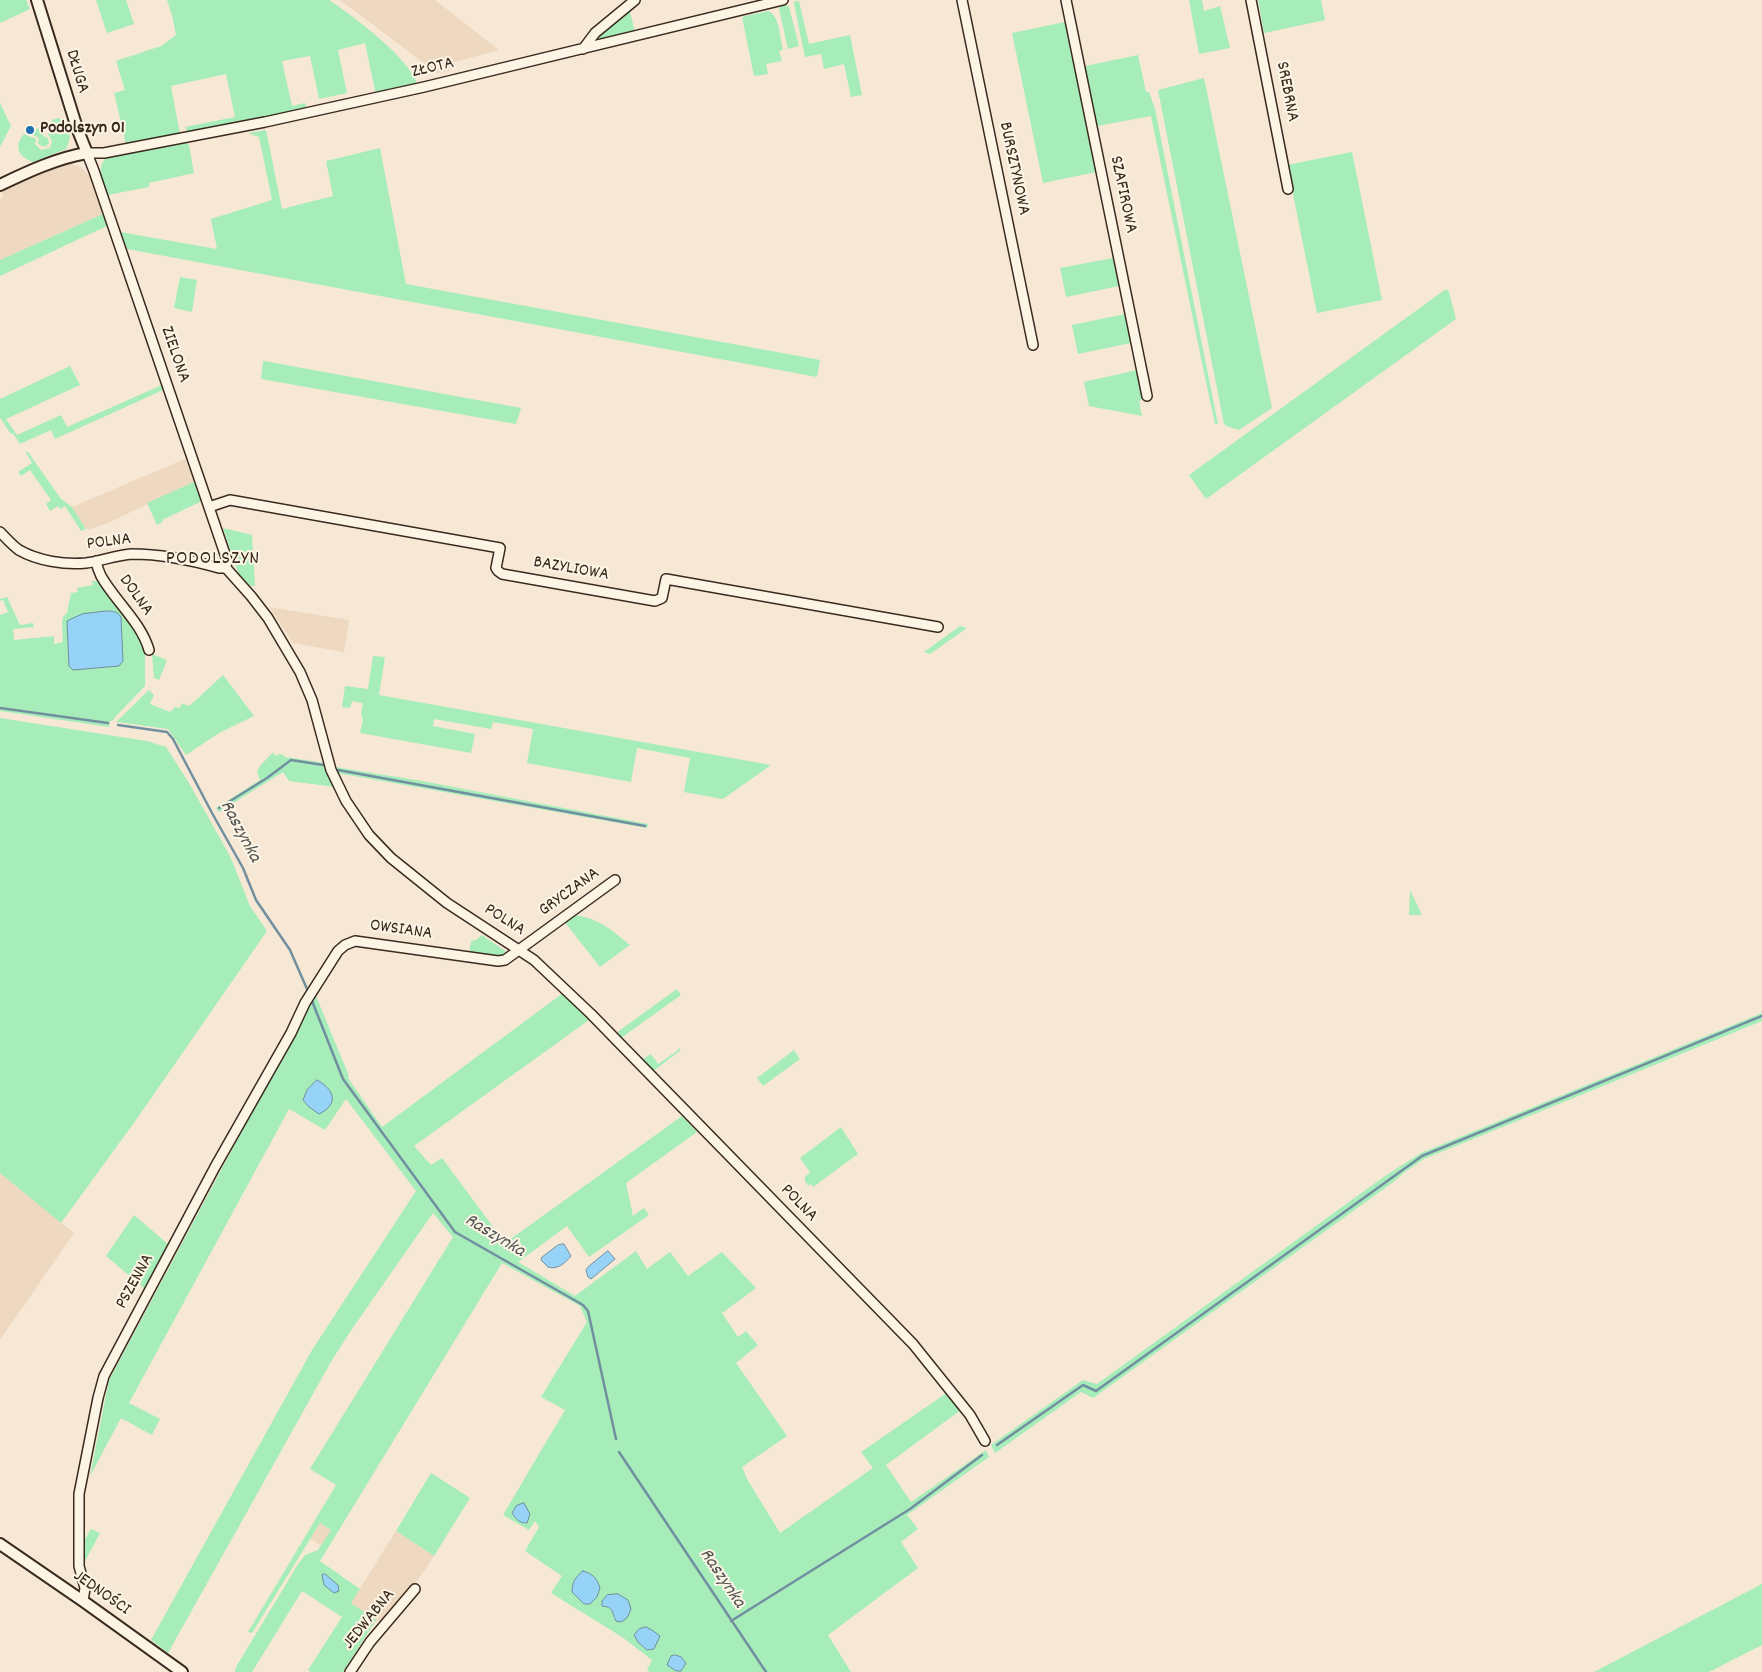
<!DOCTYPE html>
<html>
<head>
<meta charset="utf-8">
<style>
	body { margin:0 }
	canvas { display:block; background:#f6e8d4 }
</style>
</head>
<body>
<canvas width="1762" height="1672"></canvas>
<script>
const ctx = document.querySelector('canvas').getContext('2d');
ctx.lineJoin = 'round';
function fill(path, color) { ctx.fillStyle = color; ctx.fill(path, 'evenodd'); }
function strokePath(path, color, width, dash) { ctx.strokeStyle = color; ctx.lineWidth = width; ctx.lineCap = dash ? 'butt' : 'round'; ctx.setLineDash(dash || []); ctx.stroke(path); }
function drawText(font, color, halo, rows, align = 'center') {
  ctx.font = font + ' Dekko,sans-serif'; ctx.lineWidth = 4; ctx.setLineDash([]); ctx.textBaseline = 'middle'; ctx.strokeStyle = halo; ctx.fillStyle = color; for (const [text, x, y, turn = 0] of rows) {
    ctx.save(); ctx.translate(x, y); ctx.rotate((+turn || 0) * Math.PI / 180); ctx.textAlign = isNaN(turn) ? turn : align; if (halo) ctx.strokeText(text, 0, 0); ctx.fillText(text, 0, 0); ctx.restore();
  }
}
const built = new Path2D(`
	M340,0h95l64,50 -48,13 -2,8 -12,2z
	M70,164l11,3 9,9 13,38 -103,46v-61l3,-2 -3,-8 45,-19h7z
	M187,458l-1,4 10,19 -88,42 -17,6h-5l-14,-22z
	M269,607l80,13 -5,32 -51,-9z
	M0,1173l74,60 -74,107z
	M320,1523l11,7 -9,16 -12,-7z
	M396,1531l38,25 -10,15 -41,54 -32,-22z`);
const green = new Path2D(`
	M0,0h26l4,9 -30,14z
	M96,0h30l8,24 -27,9z
	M167,0h162c24,16 78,56 88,83l-2,3 -39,9 -11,-52 -27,7 9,43 -28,6 -9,-43 -28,5 10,45 13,-3 2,5 -2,2 -117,22 -3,-5 50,-10 -9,-43 -55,12 9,48 -54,10 -12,-51 11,-3 -9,-29 45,-15 15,-11 -4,-20z
	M1189,0h13l2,11 16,-5 10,42 -31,6z
	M1258,0h63l4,20 -61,13z
	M795,1h4l10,43 41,-9 12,60 -11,2 -7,-33 -20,5 -3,-15 -16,3 -11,-53z
	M785,4l4,3 10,39 -11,3 -9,-40 1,-3z
	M629,7l6,26 -40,9 -1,-3z
	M768,11c12,4 12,28 15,39l-4,1 3,10 -16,3 2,10 -14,2 -12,-59z
	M1065,22l31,150 -53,11 -31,-150z
	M1138,55l8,37h3l6,17 63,315h-3l-9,-42 -55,-266 -54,10 -12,-60z
	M1204,78l68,330 -33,22 -13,-4 -2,-2 -66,-334z
	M0,103l11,23 -11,21z
	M59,118c13,4 13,20 7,31l-33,13c-14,-5 -20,-15 -9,-28l12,5 -1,5 6,6 9,-2 2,-7 -4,-7 4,-14z
	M47,124l-4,12 5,2 1,5 -4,4 -7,-3 1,-6 -10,-5z
	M266,130l16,79 51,-13 -7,-35 54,-13 26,136 414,76 -3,17 -690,-128 -7,-17 97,17 -6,-30 61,-19 -13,-63 -11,-4z
	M186,142l3,3 5,28 -45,10v4l-41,8c-4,-13 -13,-26 -2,-37z
	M1352,152l30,148 -65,13 -30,-148z
	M103,214l4,12 -107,50v-16z
	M1113,258l6,28 -53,11 -6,-29z
	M180,277l17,3 -5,32 -18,-4z
	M1446,289l3,3 7,27 -250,180 -17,-24z
	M1125,314l6,29 -53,11 -6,-29z
	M263,361h1l257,47 -5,16 -255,-45z
	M70,366l10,19 -74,34 11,16 44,-20 6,12 95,-42 1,5 -108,49 -4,-9 -31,14 -7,-11 -2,1 -11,-16v-19z
	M1137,370l7,29 -5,2 3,15 -53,-10 -5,-24z
	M28,452l33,47 11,8 14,22 -5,2 -16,-25 -5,3 -2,-3 -8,5 -4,-7 5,-4 -21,-30 -9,6 -3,-4 14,-9 -6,-10z
	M196,481l1,5 -1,3 6,12 -40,19 1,2 -6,3 -10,-22z
	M223,528l29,7 3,51 -8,-1 -8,-9z
	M92,581h5l18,21 30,43v41l-28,29 -5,6h-2l-1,6 -109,-16v-96l8,-3 -5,-12 -3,1v-2l7,-2 13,28 13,-2 1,4 -21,2 1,11 40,-4v8l9,-2 -1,-19 1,-6 4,-4 4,-20 7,-1 -1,-4 16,-3z
	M960,626l7,2 -37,26 -6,-2z
	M152,654l15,6 -8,20 -5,-2z
	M373,656l12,1 -6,38 392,70 -48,34 -39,-7 6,-34 -53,-10 -6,34 -104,-19 6,-34 -40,-7 -2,7 -57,-10 -1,7 42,8 -4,19 -111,-20 3,-13 -2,-6 2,-11 -11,-2 -2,7 -8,-1 3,-21 23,3z
	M223,675l31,41 -35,17 -33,22 -18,-26 -52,-7 33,-32 5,5 -4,9 20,8 5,-5 5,1 2,-5 6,3 7,-5z
	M0,718l147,23 19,6 23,36 41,73 20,50 17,25 -131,189 -75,103 -61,-50z
	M273,752l2,4 6,-2 4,3 41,6 9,24 -46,-6 -6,-9 -64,40 -3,-4 44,-28 -3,-8 3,-6z
	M335,767l87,14 226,43 -1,4 -310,-55z
	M1410,890l12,25h-13z
	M572,914c29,6 36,13 58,31l-30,22 -37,-47z
	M482,935l26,18 -7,5 -32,-5 2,-12 5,-1z
	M677,989l4,6 -60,43 -5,-5z
	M563,993l26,27 -175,126 17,19 11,-7 63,85 177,-127 15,16 -71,51 7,33 11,-8 5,7 -60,42 -22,-31 -49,36 57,34 61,-45 11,18 23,-17 18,24 34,-24 34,36 -34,25 16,24 8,-6 12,14 -22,18 51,73 -45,31 5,12 33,54 93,-65 -12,-16 87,-60 13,18 -75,55 25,37 75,-52 3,7 -82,58 11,14 -17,13 17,26 -90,67 23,37h-201l-3,-2 5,-10 -30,-23 -71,-44 11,-17 -37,-25 14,-24 -4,-6 -6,9 -26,-15 62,-105 -24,-13 46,-75 -7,-16 -78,-43 -182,298 40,28 -9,14 25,17 -33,52h-32l-3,-2 34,-53 -40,-26 -50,81h-17l1,-5 61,-101 8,-11 13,-5 13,-20 -11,-7 -68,110 -4,-1 88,-147 -26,-16 143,-232 -20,-24 -81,116 -20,31 -164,293 -17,-13 161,-290 104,-159 -70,-92 -21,31 -36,-21 -160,294 31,16 -8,16 -31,-17 -31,58 19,-96 196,-367 11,-17 33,80 -1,2 34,49z
	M1762,1013v8l-338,138 -19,13 -13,11 -299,215 -12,-6 -86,61 -4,-8 92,-65 14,4 288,-208 36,-23z
	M679,1048l2,2 -29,22 -11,-12 10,-6 7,10 19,-13z
	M794,1050l6,9 -37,27 -6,-8z
	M841,1127l17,27 -45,33 -2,-3 -3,2 -3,-5v-4l5,-5 -10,-14z
	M134,1215l35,30 -24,44 -39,-33z
	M431,1473l39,25 -36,58 -38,-25z
	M91,1529l9,4 -19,36 1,-25z
	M1762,1584v61l-53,27h-115z`);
const water = new Path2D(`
	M106,611c7,0 11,0 15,6l2,44 -4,5 -46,4 -4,-4 -2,-45 15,-7z
	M317,1080c17,9 23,24 2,34l-10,-7 -6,-7 4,-10z
	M564,1244l7,12c-6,7 -13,14 -23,11l-7,-7 1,-3 16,-12z
	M608,1251l7,8 -24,20 -3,-2 -2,-7 2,-3z
	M524,1503l6,11 -3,9c-8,0 -11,-4 -15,-10l4,-7z
	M583,1571c10,3 14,7 17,17l-3,9 -7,7h-6l-12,-12c0,-9 3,-15 11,-21z
	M325,1574l13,11 1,6 -5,2 -10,-8 -2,-10z
	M618,1594l10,6 3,9 -4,9 -6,4 -5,-1c-5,-10 -2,-14 -14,-15v-5l5,-6z
	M646,1627l6,3 8,6 -6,13 -7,1 -9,-8 -4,-7 5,-6z
	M676,1655l5,2 5,6 -5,8h-5l-9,-6 4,-9z`);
const stream = new Path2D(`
	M0,708l108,15
	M118,725l49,7 6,7 39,74 31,55 13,32 34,50 17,39
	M338,770l307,56
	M219,808l48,-30 24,-18 32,5
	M312,1001l31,78 112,153 128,73 5,6 28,128
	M997,1445l86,-60 13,6 326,-235 340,-140
	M619,1452l147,220
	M731,1621l179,-112 72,-54`);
const minor = new Path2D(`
	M962,0l71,345
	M1066,0l81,396
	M1251,0l37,189
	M583,49l12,-16 40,-33
	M209,507l21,-7 270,48 -4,20 2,3 4,3 153,27 7,-3 4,-19 272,48
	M0,532c6,6 12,13 19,18 19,11 46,15 67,13 15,-2 31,-8 46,-9 29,0 59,6 87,14h7
	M96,561c1,5 3,11 5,15 14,25 40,46 48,74
	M226,568l25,28 17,22 32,54 12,28 19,70 15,31 23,34 22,23 56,45 87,57 57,54 322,330 57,71 15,26
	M226,568l1,-8 -133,-389 -7,-18h17l161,-31 159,-35 359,-87
	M83,1601l2,-13 -6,-22v-72l19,-96 6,-22 111,-209 76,-134 14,-30 33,-52 7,-6 10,-4 143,20 7,-1 110,-80
	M350,1672l20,-30 45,-53`);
const tertiary = new Path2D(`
	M0,185c27,-13 57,-27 87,-32l-10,-25 -40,-128
	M0,1544l83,57 99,71`);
const markers = [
	[30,130,5,"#1f6fb2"]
];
const streetNames = [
	["ZŁOTA",433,69,-13],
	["DŁUGA",76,72,73],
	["SREBRNA",1286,92,79],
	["BURSZTYNOWA",1013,169,78],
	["SZAFIROWA",1122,195,78],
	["ZIELONA",174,355,71],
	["POLNA",109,543,-7],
	["BAZYLIOWA",571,570,10],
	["DOLNA",135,596,55],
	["GRYCZANA",570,893,-36],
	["POLNA",504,921,32],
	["OWSIANA",401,931,8],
	["POLNA",798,1204,46],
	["PSZENNA",136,1282,-61],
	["JEDNOŚCI",101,1594,35],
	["JEDWABNA",370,1620,-51]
];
const poiNames = [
	["Podolszyn 01",40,130]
];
const waterNames = [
	["Raszynka",239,832,62],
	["Raszynka",494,1237,31],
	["Raszynka",721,1579,56]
];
const quarterNames = [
	["PODOLSZYN",213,560]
];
fill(built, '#efd8c0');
fill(green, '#a6edba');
fill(water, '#96d3f7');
strokePath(water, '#728fa0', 1);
strokePath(stream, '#728fa0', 2.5);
strokePath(minor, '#3b2a1e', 12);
strokePath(tertiary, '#3b2a1e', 14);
strokePath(minor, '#fcf5e5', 9);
strokePath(tertiary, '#fcf5e5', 10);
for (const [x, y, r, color] of markers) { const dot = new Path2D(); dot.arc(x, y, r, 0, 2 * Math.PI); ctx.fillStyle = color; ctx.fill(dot); strokePath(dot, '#fcf5e5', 2); }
drawText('18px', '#3b2a1e', '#fcf5e5', streetNames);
drawText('bold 18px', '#3b2a1e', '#fcf5e5', poiNames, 'left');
drawText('italic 19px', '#525454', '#fcf5e5', waterNames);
ctx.letterSpacing = '1px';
drawText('20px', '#3b2a1e', '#fcf5e5', quarterNames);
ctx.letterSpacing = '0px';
</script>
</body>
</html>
